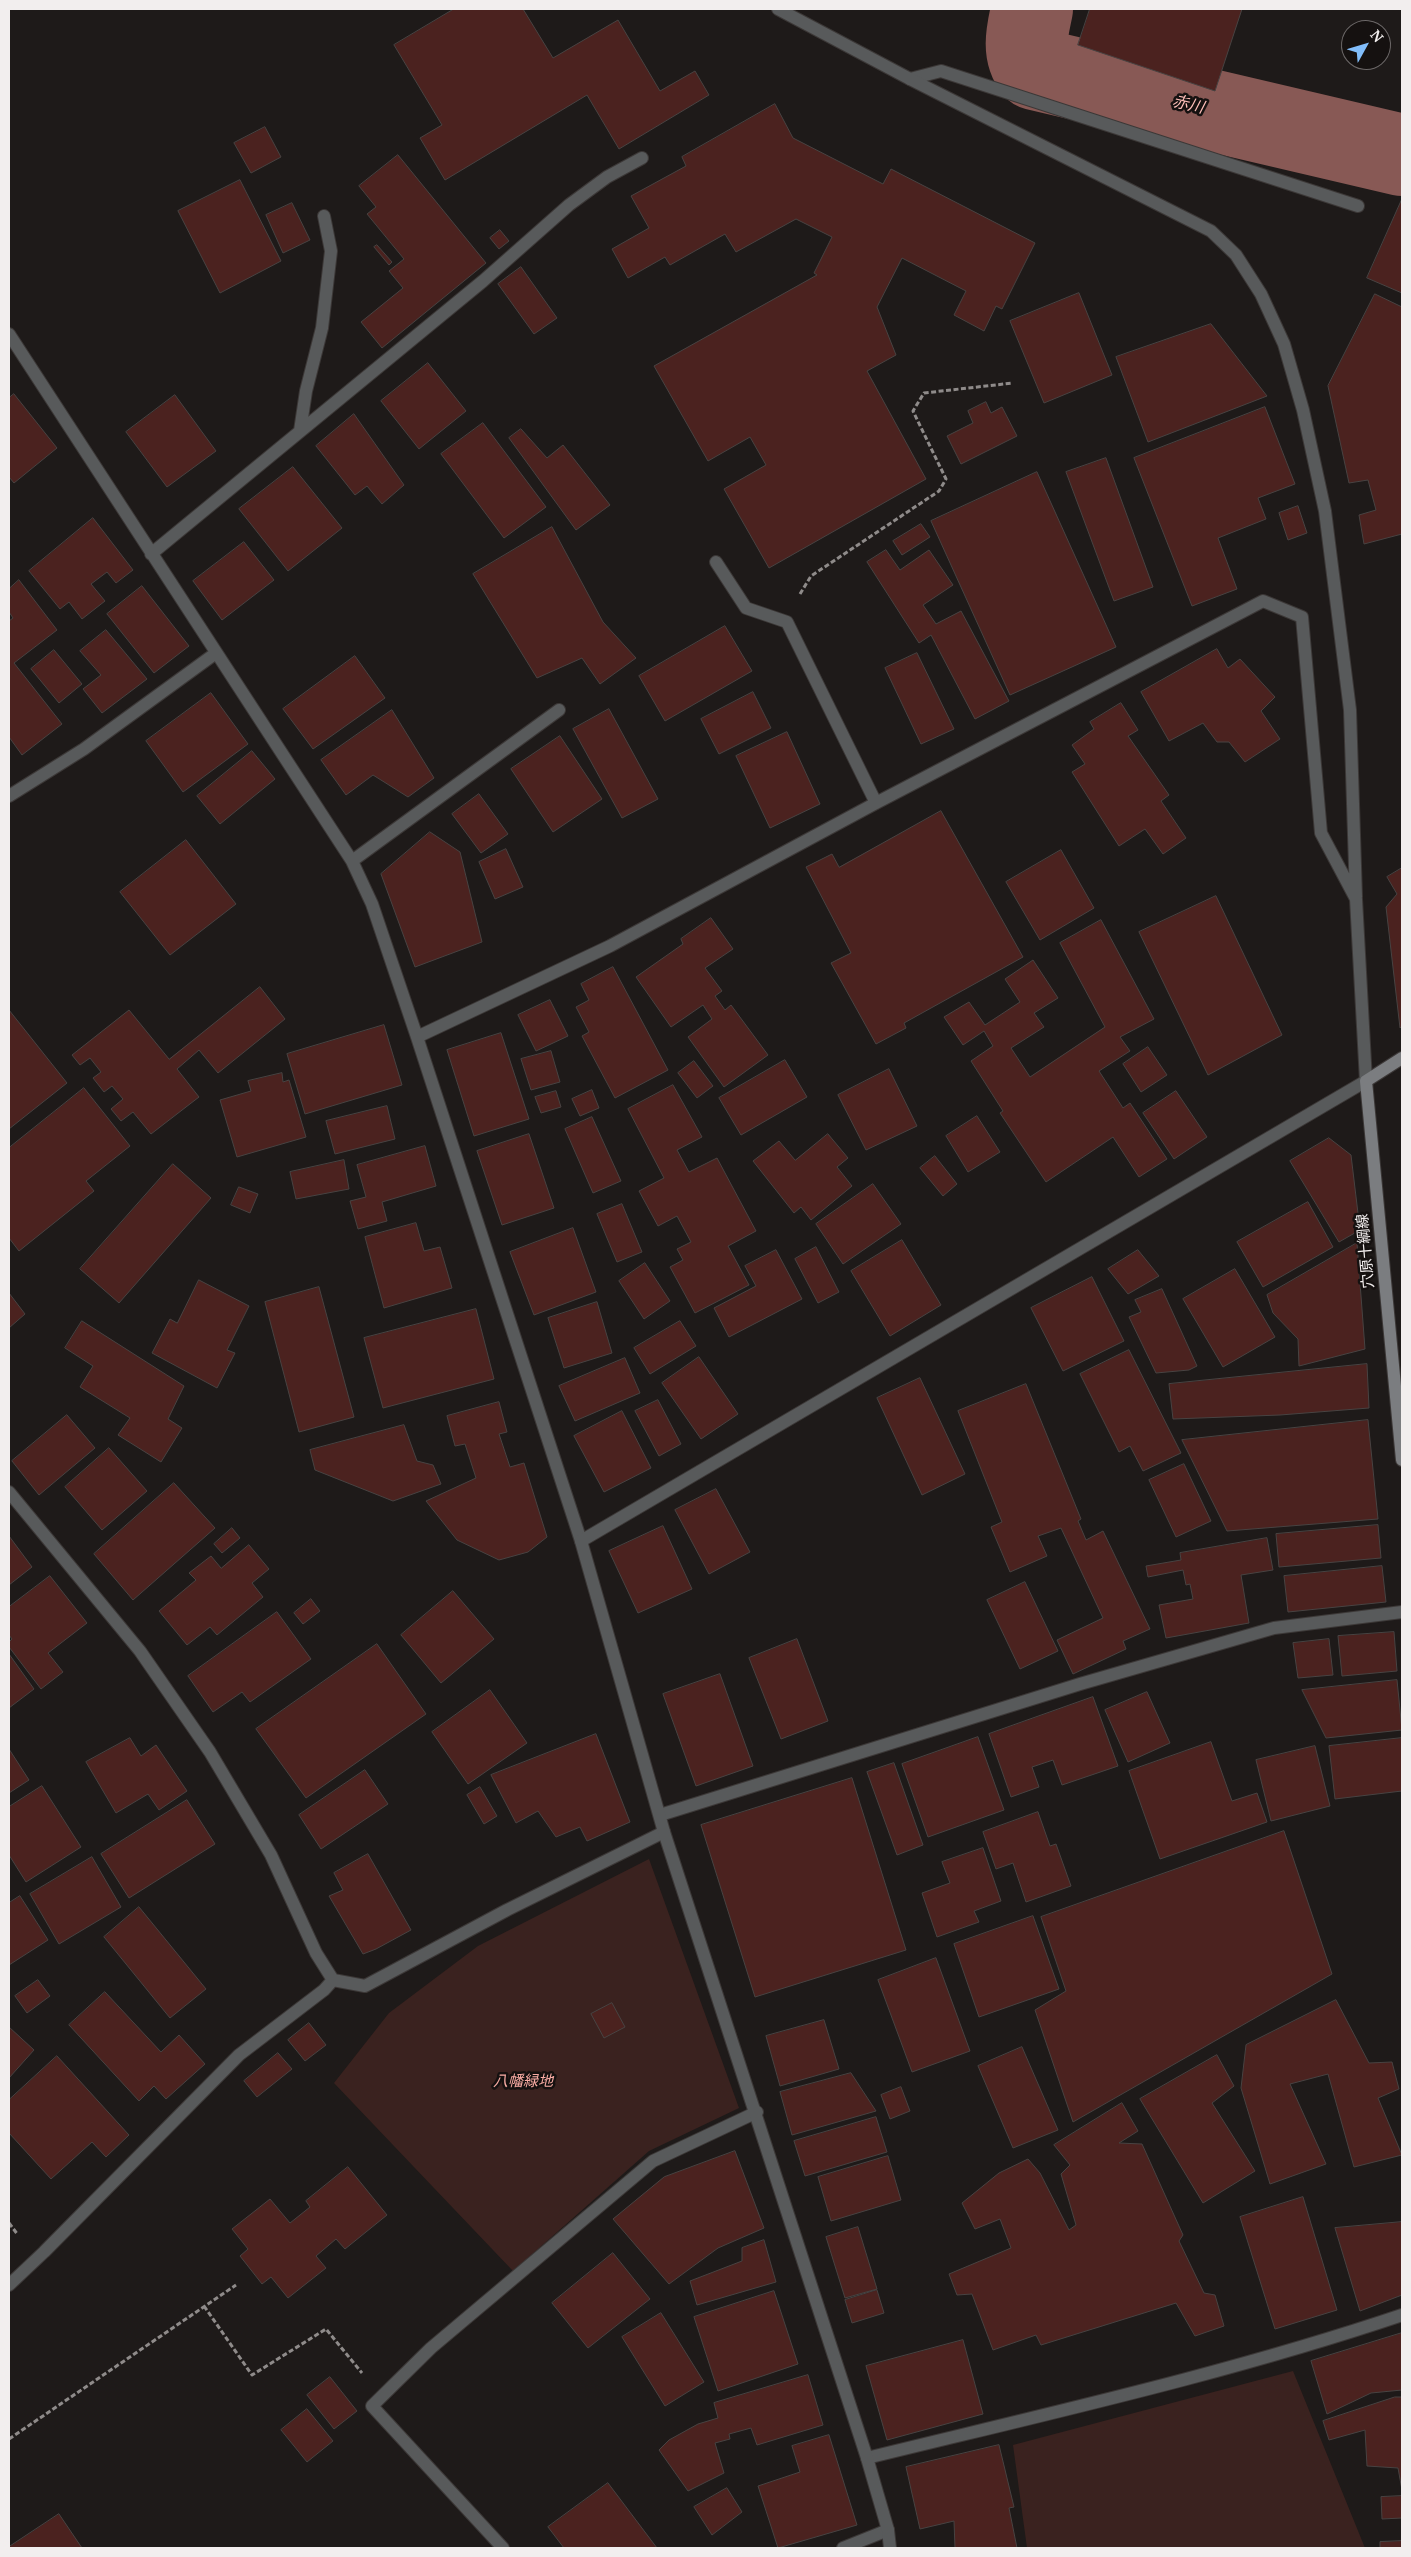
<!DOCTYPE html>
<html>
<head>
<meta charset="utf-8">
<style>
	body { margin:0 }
	#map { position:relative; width:1411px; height:2557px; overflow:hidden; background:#1e1a19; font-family:"Noto Serif",serif }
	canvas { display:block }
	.frame { position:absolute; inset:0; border:10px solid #f2eeee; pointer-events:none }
	.north { position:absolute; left:1341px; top:20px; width:50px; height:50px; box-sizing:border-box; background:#151110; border:1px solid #6d6969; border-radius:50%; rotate:51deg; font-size:14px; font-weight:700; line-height:20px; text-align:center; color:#f2eeee }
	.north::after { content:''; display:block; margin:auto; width:18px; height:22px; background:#81bdfa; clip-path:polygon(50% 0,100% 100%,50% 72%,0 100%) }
</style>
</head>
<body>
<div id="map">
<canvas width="1411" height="2557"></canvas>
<div class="frame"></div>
<div class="north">N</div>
</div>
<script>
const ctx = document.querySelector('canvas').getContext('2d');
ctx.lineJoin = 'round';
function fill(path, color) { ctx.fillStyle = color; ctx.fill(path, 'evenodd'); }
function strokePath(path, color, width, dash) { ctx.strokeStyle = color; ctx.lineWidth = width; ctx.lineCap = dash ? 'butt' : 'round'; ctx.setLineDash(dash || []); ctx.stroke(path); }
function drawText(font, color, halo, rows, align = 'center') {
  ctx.font = font + ' "Noto Serif","Noto Sans JP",serif'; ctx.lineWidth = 5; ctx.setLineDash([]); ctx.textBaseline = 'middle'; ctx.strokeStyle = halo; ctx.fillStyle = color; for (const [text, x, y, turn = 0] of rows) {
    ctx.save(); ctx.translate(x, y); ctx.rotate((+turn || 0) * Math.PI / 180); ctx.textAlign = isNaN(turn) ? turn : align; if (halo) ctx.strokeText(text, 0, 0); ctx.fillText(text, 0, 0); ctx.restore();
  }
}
const green = new Path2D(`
	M649,1859l90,249 -90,43 -136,120 -179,-188 55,-70 89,-67z
	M1293,2371l72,177h-338l-14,-103z`);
const river = new Path2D(`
	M1032,9c-4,20 -11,43 3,60l367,86`);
const building = new Path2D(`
	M454,9h69l30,49 65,-38 42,71 35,-20 14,24 -90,54 -32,-54 -142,85 -25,-42 22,-13 -48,-80z
	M1090,9h152l-27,82 -137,-46z
	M775,104l18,34 90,46 8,-15 144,74 -33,66 -6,-3 -12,25 -30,-16 12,-24 -64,-33 -25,49 19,48 -29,16 59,108 -157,89 -45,-79 42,-24 -16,-28 -42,24 -54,-95 163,-91 -3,-2 18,-36 -36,-18 -60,33 -11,-18 -55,31 -5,-8 -37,21 -16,-29 37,-21 -18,-32 55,-30 -4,-9z
	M265,127l16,30 -30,16 -17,-30z
	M398,155l88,108 -104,85 -21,-26 42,-34 -14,-17 15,-12 -37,-45 9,-7 -17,-21z
	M240,180l41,81 -61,32 -42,-82z
	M1402,199v94l-35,-15z
	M292,203l18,37 -27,13 -17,-38z
	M500,230l9,11 -10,8 -9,-11z
	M377,245l15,17 -3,3 -15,-18z
	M521,267l36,51 -23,16 -36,-50z
	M1079,293l33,82 -68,28 -34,-82z
	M1375,294l27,13v227l-38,10 -5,-29 17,-5 -8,-30 -19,3 -21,-97z
	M1211,324l56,72 -119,46 -32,-85z
	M428,363l38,48 -47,38 -38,-48z
	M14,394l43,54 -43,35 -5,-6v-79z
	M175,395l41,56 -49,36 -41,-55z
	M986,402l5,11 11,-6 15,29 -56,28 -14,-28 26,-13 -5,-12z
	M1265,407l30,77 -37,14 8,21 -48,19 19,51 -45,17 -58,-148z
	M354,414l50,71 -22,19 -15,-18 -12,9 -39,-49z
	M483,423l63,84 -42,31 -63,-84z
	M521,429l26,29 16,-13 47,60 -34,25 -67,-92z
	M1106,458l47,129 -39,14 -48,-129z
	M293,467l49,61 -54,43 -49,-62z
	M1037,472l79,175 -106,48 -79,-174z
	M1298,506l9,27 -19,7 -9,-27z
	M93,518l40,52 -17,13 -9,-11 -16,12 14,17 -23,18 -13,-17 -9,7 -31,-38z
	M921,524l9,13 -28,18 -9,-14z
	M552,527l51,95 33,36 -36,26 -18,-26 -45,20 -64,-104z
	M244,542l30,38 -52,40 -29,-39z
	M886,550l14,20 29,-20 24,35 -30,20 13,19 25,-13 48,90 -34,18 -44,-84 -12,8 -52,-81z
	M19,580l38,50 -43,33 48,61 -40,31 -13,-18v-116l4,-3 -4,-6v-23z
	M142,586l47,60 -35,27 -47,-59z
	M725,626l27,45 -87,50 -26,-45z
	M106,630l41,49 -45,34 -19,-24 18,-14 -21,-24z
	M1217,649l11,19 12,-9 35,38 -14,14 19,28 -35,23 -16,-20h-12l-14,-19 -34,18 -28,-49z
	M54,650l28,34 -23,19 -28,-34z
	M917,653l37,76 -33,15 -36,-76z
	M355,656l30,42 -72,51 -30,-40z
	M753,692l18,36 -52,26 -18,-35z
	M211,693l37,51 -65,48 -37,-51z
	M1121,703l17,27 -10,6 41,59 -8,6 25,37 -23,16 -18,-25 -26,17 -47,-74 13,-8 -13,-19 22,-16 -4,-7z
	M609,709l49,90 -36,19 -49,-89z
	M392,710l42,68 -26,19 -35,-22 -27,20 -25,-35z
	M787,732l33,72 -50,24 -34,-72z
	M560,736l42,63 -49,33 -42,-63z
	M252,751l23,28 -55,45 -23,-28z
	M479,794l29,40 -27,19 -29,-39z
	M941,811l82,146 -119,66 2,5 -30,16 -45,-81 20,-10 -45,-86 26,-13 7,13z
	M430,832l30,20 22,90 -67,25 -34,-93z
	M186,840l50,64 -66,51 -50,-63z
	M506,849l17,38 -28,12 -16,-37z
	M1061,850l33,58 -54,32 -34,-58z
	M1402,868v158l-2,2 -14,-121 11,-13 -10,-17z
	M1216,896l66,139 -74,40 -69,-143z
	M711,918l22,31 -28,19 17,23 -7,5 10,14 6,-5 37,50 -44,32 -36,-50 24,-18 -9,-14 -32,22 -35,-50 47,-33 -2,-5z
	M1101,920l53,99 -34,18 10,14 -31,20 24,37 7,-5 37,56 -28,18 -26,-40 -67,45 -46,-69 3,-2 -32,-50 22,-15 -9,-15 -21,14 -19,-28 25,-15 16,23 35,-23 -15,-23 28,-19 25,38 -24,15 10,14 -33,21 19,29 75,-50 -45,-84z
	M613,967l55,103 -53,28 -33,-62 7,-4 -13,-25 13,-7 -8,-16z
	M260,987l25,32 -67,54 -19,-23 -22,19 22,28 -48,37 -18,-22 -12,9 -10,-12 12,-10 -11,-13 -8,6 -11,-14 8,-6 -11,-14 -10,7 -8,-10 57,-45 40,49z
	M550,1000l18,36 -32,15 -18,-36z
	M9,1010l58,73 -58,46z
	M384,1025l18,60 -97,29 -18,-60z
	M501,1033l28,86 -55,17 -27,-86z
	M1148,1047l19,28 -26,17 -18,-28z
	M551,1051l9,31 -29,8 -10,-31z
	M785,1060l22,37 -66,38 -22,-37z
	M694,1061l19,25 -16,12 -19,-25z
	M889,1069l28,57 -51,24 -28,-55z
	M282,1073l1,9 6,-2 17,57 -69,20 -17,-57 31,-9 -3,-10z
	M673,1085l29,52 -25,13 12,22 28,-14 39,73 -28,15 21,39 -54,28 -25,-46 13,-7 -6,-11 14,-7 -14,-26 -19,10 -19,-35 25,-13 -36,-69z
	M84,1088l46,58 -44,35 8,10 -75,60 -10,-13v-90z
	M592,1090l7,18 -19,8 -8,-17z
	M556,1091l5,16 -20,6 -6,-16z
	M1176,1091l31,46 -33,22 -31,-46z
	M387,1106l8,33 -60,15 -9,-33z
	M977,1116l23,36 -32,20 -22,-36z
	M592,1117l29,64 -28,12 -28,-64z
	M529,1134l25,74 -52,17 -25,-74z
	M828,1134l20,24 -11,9 15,19 -41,34 -10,-13 -7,6 -41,-52 26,-20 16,19z
	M1329,1138l22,17 9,75 -21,12 -49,-81z
	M425,1146l11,40 -54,16 5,19 -29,8 -8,-28 16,-4 -9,-32z
	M935,1156l22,28 -14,12 -23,-28z
	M344,1160l5,29 -53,10 -6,-27z
	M173,1164l38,34 -92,105 -39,-34z
	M873,1184l28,40 -58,40 -27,-40z
	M239,1187l19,7 -8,19 -19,-8z
	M1308,1202l25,45 -70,40 -26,-45z
	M622,1204l20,48 -25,10 -20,-48z
	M416,1223l8,28 16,-4 12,41 -68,20 -19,-71z
	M573,1228l23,64 -62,23 -24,-63z
	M902,1240l39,65 -51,31 -39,-65z
	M1357,1243l8,106 -66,17 -1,-27 -25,-26 -6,-18z
	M816,1247l23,45 -21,11 -23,-44z
	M776,1250l26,49 -73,38 -15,-29 42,-22 -11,-20z
	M1138,1250l21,26 -31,18 -20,-25z
	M645,1263l25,38 -26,18 -25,-38z
	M1235,1269l40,68 -52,30 -40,-68z
	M1092,1277l32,64 -61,30 -32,-63z
	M199,1280l50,26 -22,44 8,3 -18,35 -65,-35 18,-34 7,4z
	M319,1287l35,130 -55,15 -34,-130z
	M1162,1289l35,77 -8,4 -33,3 -27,-56 12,-5 -6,-12z
	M9,1293l16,21 -16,14z
	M597,1302l15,51 -48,15 -16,-50z
	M476,1309l18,70 -111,29 -19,-70z
	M82,1321l102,65 -16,33 14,9 -21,34 -43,-27 12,-17 -50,-31 13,-21 -28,-18z
	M680,1321l16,25 -46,28 -16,-26z
	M1129,1350l52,103 -38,18 -13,-25 -11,6 -39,-78z
	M699,1357l39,57 -37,25 -39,-56z
	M625,1358l15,35 -65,28 -16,-35z
	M1367,1364l2,44 -89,7 -107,4 -4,-35z
	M920,1378l45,96 -43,21 -45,-97z
	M1026,1384l55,135 -3,2 8,19 17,-9 47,98 -27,12 3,8 -53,25 -16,-34 46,-22 -42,-90 -23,8 9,20 -37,16 -19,-45 11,-5 -44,-111z
	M658,1400l23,44 -22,12 -24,-45z
	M499,1402l8,30 -8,2 11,33 14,-4 23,74 -19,15 -29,8 -42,-20 -31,-39 50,-23 -11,-34 -10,2 -8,-30z
	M622,1411l29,57 -47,24 -30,-56z
	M67,1415l28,33 -56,47 -27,-34z
	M1368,1420l10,99 -151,12 -45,-91z
	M404,1425l13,36 16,4 8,19 -48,17 -78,-31 -5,-20z
	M109,1448l38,43 -45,39 -37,-43z
	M1184,1464l27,57 -35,16 -27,-57z
	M174,1483l41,45 -82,72 -39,-46z
	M716,1489l34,63 -41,22 -34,-64z
	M1378,1525l3,33 -102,9 -3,-33z
	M663,1526l29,63 -54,24 -29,-62z
	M232,1528l8,10 -18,15 -8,-9z
	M9,1536l23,31 -23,18z
	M1267,1538l6,32 -32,5 8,48 -83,15 -7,-33 34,-6 -3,-15 -4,1 -3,-15 -35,7 -2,-11 35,-6 -1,-7z
	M249,1545l20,24 -17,14 11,14 -46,38 -7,-8 -23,18 -28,-34 37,-31 -7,-7 22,-17 10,12z
	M1382,1566l4,36 -98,10 -4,-36z
	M50,1576l37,47 -39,30 15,19 -22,17 -32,-42v-5l3,-3 -3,-4v-28z
	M1025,1582l33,69 -38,18 -33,-69z
	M453,1591l41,48 -53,44 -40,-48z
	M311,1599l9,12 -17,13 -9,-11z
	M277,1612l34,47 -61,43 -8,-10 -29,20 -25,-36z
	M1394,1632l3,39 -55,5 -4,-40z
	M797,1639l31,82 -47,18 -32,-81z
	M1329,1639l4,36 -35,3 -5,-35z
	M377,1644l49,70 -120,84 -50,-69z
	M9,1654l25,35 -25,19z
	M720,1674l33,92 -57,20 -33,-92z
	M1397,1680l5,50 -76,8 -24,-48z
	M490,1690l37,53 -59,41 -36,-52z
	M1147,1692l23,51 -42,19 -23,-52z
	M1093,1697l25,69 -56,19 -9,-25 -21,7 7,20 -28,10 -22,-63z
	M596,1734l34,88 -43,19 -7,-14 -24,10 -18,-26 -22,12 -25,-48z
	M978,1737l26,73 -76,27 -26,-73z
	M130,1738l11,18 15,-11 31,46 -28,19 -11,-16 -32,19 -30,-51z
	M1402,1738v53l-67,8 -6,-53z
	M1211,1742l21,59 25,-8 10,29 -107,37 -31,-88z
	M1315,1746l15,60 -59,15 -15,-61z
	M9,1749l20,31 -20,13z
	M894,1763l29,82 -26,10 -30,-83z
	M365,1770l23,34 -67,45 -22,-34z
	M852,1778l54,172 -151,47 -54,-172z
	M42,1786l39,61 -55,35 -17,-27v-48z
	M480,1787l17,29 -13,8 -17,-29z
	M187,1800l28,44 -86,54 -28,-44z
	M1038,1812l12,34 6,-2 15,42 -45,16 -13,-39 -17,6 -13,-37z
	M1284,1831l48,143 -259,148 -38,-112 31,-19 -25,-74z
	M983,1848l18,53 -27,10 5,11 -42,15 -15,-44 28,-10 -8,-21z
	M368,1854l43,76 -35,19 -13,5 -34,-58 14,-6 -9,-17z
	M92,1857l29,50 -62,37 -29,-50z
	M20,1896l28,44 -39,25v-62z
	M139,1907l67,82 -36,29 -66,-81z
	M1033,1916l26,73 -80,28 -25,-73z
	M936,1958l34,93 -58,21 -34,-92z
	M38,1980l12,16 -23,17 -12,-17z
	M105,1992l56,60 18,-17 26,29 -39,35 -12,-13 -15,15 -70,-76z
	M1336,2000l33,63 23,-1 7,27 -21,9 24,57 -48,12 -26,-93 -38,10 36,80 -56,20 -29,-96 5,-43z
	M612,2003l13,24 -21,11 -13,-24z
	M824,2020l15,49 -59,17 -14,-50z
	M309,2023l17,22 -21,16 -17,-21z
	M9,2027l25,23 -25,28z
	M1022,2047l36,83 -45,18 -35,-82z
	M278,2053l14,16 -35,28 -13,-16z
	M1217,2055l17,31 -22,17 43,68 -52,32 -63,-104z
	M57,2056l72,79 -23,22 -14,-15 -41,37 -42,-46v-33z
	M851,2073l25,38 -84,24 -12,-43z
	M901,2087l9,24 -20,8 -9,-24z
	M1122,2103l16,28 -19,12 23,1 41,91 -4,6 25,52 11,2 9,31 -29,10 -19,-33 -135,42 -5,-10 -43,15 -21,-56 -15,1 -8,-21 62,-26 -11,-29 -25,10 -13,-26 37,-30 29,-14 12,14 29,57 7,-5 -15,-51 9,-9 -16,-20z
	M876,2117l11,35 -82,24 -11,-35z
	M735,2151l29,77 -46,20 -49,36 -56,-65 51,-42z
	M888,2156l13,44 -70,21 -13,-44z
	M348,2167l39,48 -42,34 -9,-10 -20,17 10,12 -38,30 -17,-21 -9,7 -22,-28 8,-7 -16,-20 38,-30 20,24 20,-16 -4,-6z
	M1303,2197l34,113 -62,19 -35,-112z
	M1402,2222v73l-42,16 -25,-83z
	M858,2227l19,62 -32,9 -19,-61z
	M764,2240l12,42 -79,23 -7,-24 52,-20v-13z
	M613,2253l37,46 -62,49 -36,-45z
	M877,2290l7,23 -32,10 -7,-23z
	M774,2291l24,73 -80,27 -24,-74z
	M661,2313l43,69 -39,24 -43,-69z
	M1402,2333v57l-31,3 -44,21 -16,-53z
	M963,2340l20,74 -96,26 -21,-74z
	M808,2375l15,50 -66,20 -6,-17 -22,6 1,5 -15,4 9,30 -36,18 -29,-41 10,-10 29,-16 20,-6 -4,-15z
	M330,2377l27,34 -23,18 -27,-34z
	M1395,2397h7v93l-4,-22 -31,-2 -2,-36 -36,10 -6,-19z
	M307,2409l26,32 -26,21 -26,-32z
	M829,2435l28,90 -79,23 -20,-62 42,-14 -8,-26z
	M999,2445l15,62 -5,1 8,40h-62l-1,-27 -34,8 -14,-62z
	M608,2483l49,65h-93l-16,-21z
	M727,2488l15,24 -30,23 -18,-28z
	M1402,2496v22l-20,1 -1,-22z
	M59,2514l23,34h-73v-1z
	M1402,2541v7h-22v-6z`);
const path = new Path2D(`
	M800,594l11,-18 128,-85 7,-12 -33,-68 11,-18 89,-10
	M9,2223l9,12
	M204,2306l48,69 74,-46 36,44
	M9,2439l227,-154`);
const service = new Path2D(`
	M910,79l31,-8 417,135`);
const minor = new Path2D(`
	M778,9l132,70 301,152 25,24 25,39 23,50 19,66 22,101 25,199 6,187
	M9,334l343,527 20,43 45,133 164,504
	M300,431l6,-40 16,-63 9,-77 -7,-35
	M151,554l332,-273 86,-76 38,-28 35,-19
	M716,562l30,46 41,14 89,181
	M9,796l75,-47 132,-96
	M352,861l207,-151
	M417,1037l193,-91 266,-143 387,-202 39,16 19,216 35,66 10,182
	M9,1492l131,159 70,101 61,103 45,98 17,27 32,6 142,-76 157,-78
	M660,1815l420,-131 194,-56 128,-16
	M9,2285l35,-33 195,-197 85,-65 9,-10
	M867,2458c179,-44 360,-84 535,-143
	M503,2548l-131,-142 59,-58 222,-187 104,-49
	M843,2548l45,-18`);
const tertiary = new Path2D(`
	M890,2548l-2,-18 -21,-72 -203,-626 -83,-291 785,-460`);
const secondary = new Path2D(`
	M1402,1058l-36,23 36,379`);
const streetNames = [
	["穴原十綱線",1366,1251,-95]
];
const parkNames = [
	["八幡緑地",523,2082]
];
const waterNames = [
	["赤川",1188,105,13]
];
fill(green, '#3a221f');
strokePath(river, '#885955', 82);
fill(building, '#4b221f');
strokePath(building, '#484342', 1);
strokePath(service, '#3c3837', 14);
strokePath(minor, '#3c3837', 14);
strokePath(tertiary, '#3c3837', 14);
strokePath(secondary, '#3c3837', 14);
strokePath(path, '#8f8b8a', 3, [5, 2.5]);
strokePath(service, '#585a5b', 12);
strokePath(minor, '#585a5b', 12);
strokePath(tertiary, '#585a5b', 12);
strokePath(secondary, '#7b7d80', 12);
drawText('15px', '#f2eeee', '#151110', streetNames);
drawText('italic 15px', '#f9aca4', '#151110', parkNames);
drawText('italic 16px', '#febfb9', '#151110', waterNames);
</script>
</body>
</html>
